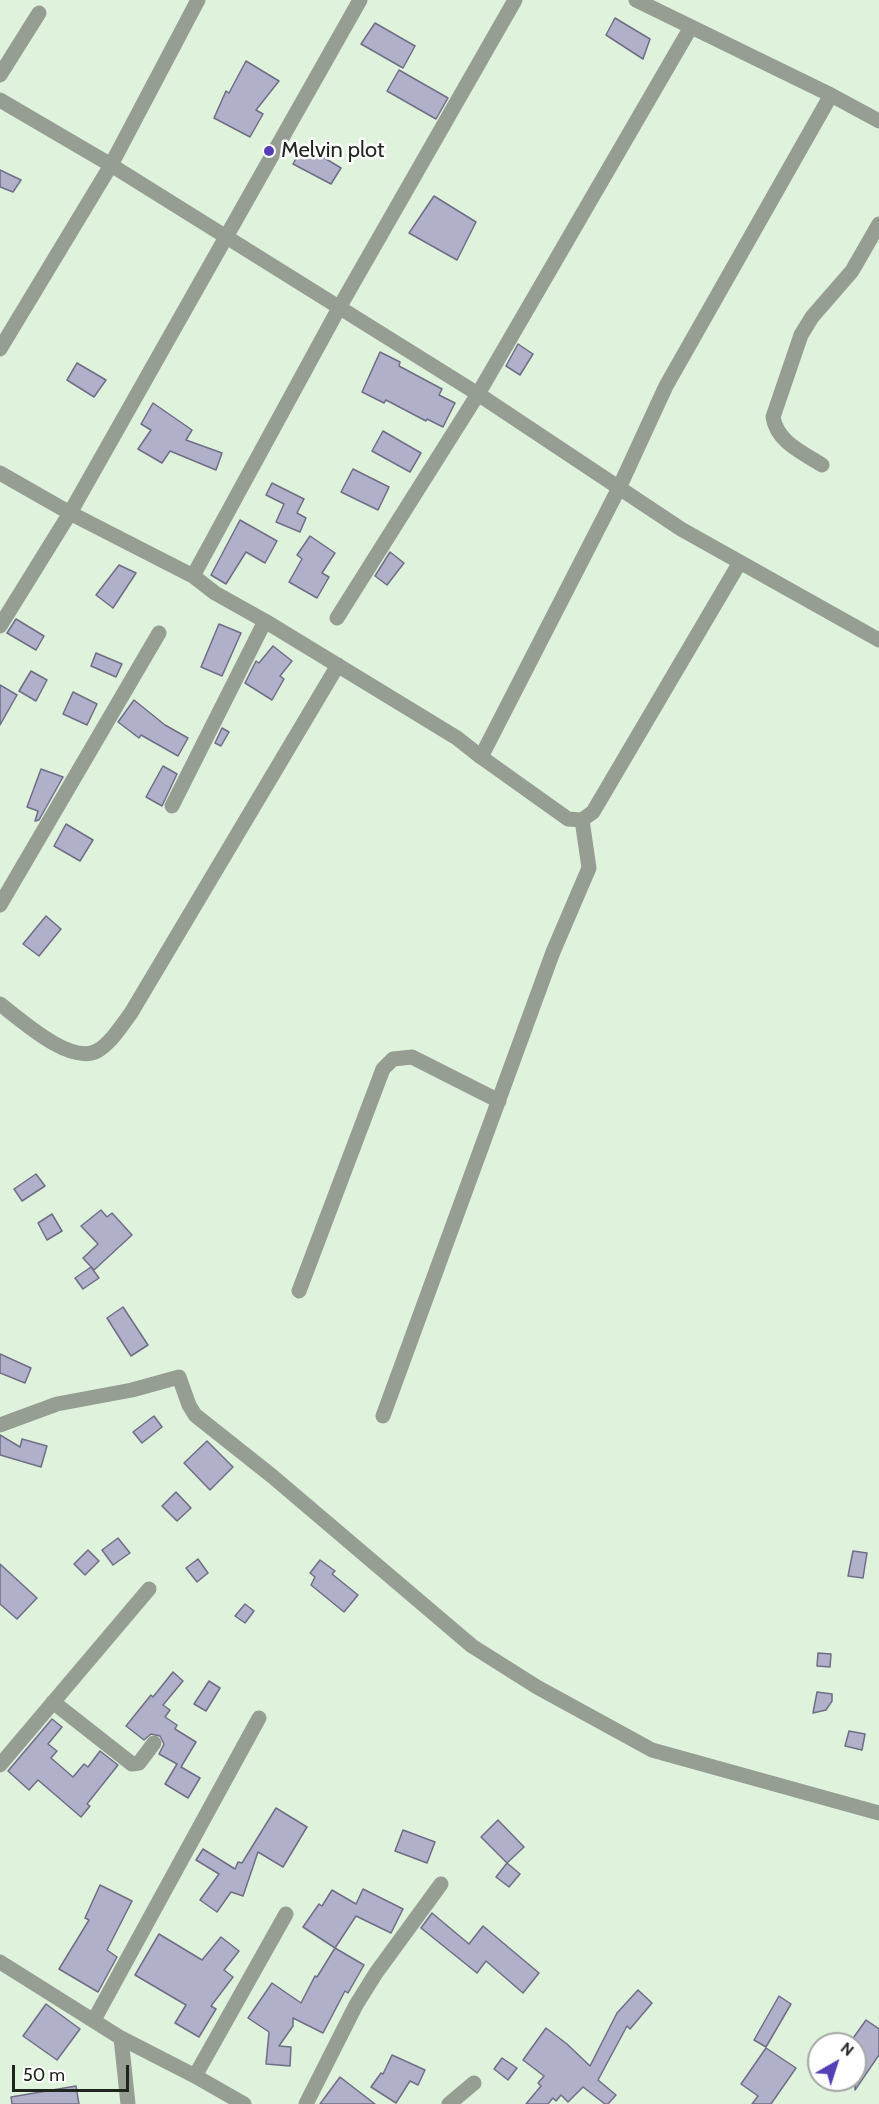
<!DOCTYPE html>
<html>
<head>
<meta charset="utf-8">
<style>
	body { margin:0 }
	#map { position:relative; width:879px; height:2104px; overflow:hidden; background:#dff3dc; font-family:Cabin,sans-serif }
	canvas { display:block }
	.north { position:absolute; left:807px; top:2032px; width:60px; height:60px; box-sizing:border-box; background:#fff; border:2px solid #a5a8a5; border-radius:50%; rotate:39deg; font-size:16px; font-weight:700; line-height:24px; text-align:center; color:#1e251d }
	.north::after { content:''; display:block; margin:auto; width:21px; height:27px; background:#563eb6; clip-path:polygon(50% 0,100% 100%,50% 72%,0 100%) }
	.scale { position:absolute; left:12px; top:2065px; width:117px; height:27px; box-sizing:border-box; border:3px solid #1e251d; border-top:0; padding-left:8px; font-size:18px; line-height:21px; white-space:nowrap; color:#1e251d; -webkit-text-stroke:4px #fff; paint-order:stroke }
</style>
</head>
<body>
<div id="map">
<canvas width="879" height="2104"></canvas>
<div class="north">N</div>
<div class="scale">50 m</div>
</div>
<script>
const ctx = document.querySelector('canvas').getContext('2d');
ctx.lineJoin = 'round';
function fill(path, color) { ctx.fillStyle = color; ctx.fill(path, 'evenodd'); }
function strokePath(path, color, width, dash) { ctx.strokeStyle = color; ctx.lineWidth = width; ctx.lineCap = dash ? 'butt' : 'round'; ctx.setLineDash(dash || []); ctx.stroke(path); }
function drawText(font, color, halo, rows, align = 'center') {
  ctx.font = font + ' Cabin,sans-serif'; ctx.lineWidth = 5; ctx.setLineDash([]); ctx.textBaseline = 'middle'; ctx.strokeStyle = halo; ctx.fillStyle = color; for (const [text, x, y, turn = 0] of rows) {
    ctx.save(); ctx.translate(x, y); ctx.rotate((+turn || 0) * Math.PI / 180); ctx.textAlign = isNaN(turn) ? turn : align; if (halo) ctx.strokeText(text, 0, 0); ctx.fillText(text, 0, 0); ctx.restore();
  }
}
const building = new Path2D(`
	M615,18l35,21 -7,20 -37,-24z
	M375,23l40,23 -12,22 -42,-24z
	M246,61l33,20 -23,29 7,4 -13,23 -36,-19 12,-27 3,2z
	M399,70l49,28 -12,21 -49,-28z
	M303,145l38,23 -10,16 -38,-20z
	M0,170l21,10 -8,12 -13,-5z
	M434,196l42,26 -19,38 -48,-27z
	M518,344l15,10 -13,21 -14,-9z
	M380,352l20,10 -1,4 43,23 -3,6 16,8 -12,24 -16,-8 -1,2 -40,-21 -2,3 -22,-11z
	M77,363l29,17 -12,17 -27,-17z
	M153,403l39,27 -6,10 36,13 -6,17 -46,-19 -8,12 -24,-14 13,-19 -10,-6z
	M383,431l38,22 -11,19 -38,-21z
	M353,469l36,18 -11,23 -37,-18z
	M272,483l32,16 -7,14 9,5 -6,14 -24,-10 8,-18 -18,-9z
	M240,520l37,21 -12,22 -19,-11 -20,32 -15,-9z
	M310,536l25,17 -13,20 7,4 -12,21 -28,-16 13,-23 -5,-4z
	M390,552l14,11 -17,22 -12,-9z
	M119,565l17,8 -23,35 -17,-13z
	M16,619l28,17 -8,14 -29,-17z
	M219,624l22,9 -19,43 -21,-9z
	M273,646l19,15 -12,15 4,3 -12,21 -27,-17 11,-22 3,2z
	M96,653l26,11 -6,13 -25,-11z
	M31,671l16,9 -11,21 -17,-10z
	M0,685l17,10 -17,30z
	M73,692l24,12 -10,21 -24,-11z
	M134,700l31,25 23,13 -10,18 -37,-21 -2,3 -21,-16z
	M222,728l7,4 -8,14 -6,-3z
	M163,766l14,8 -15,32 -16,-9z
	M41,769l22,8 -24,43 -4,1 3,-10 -11,-4z
	M66,824l27,16 -13,21 -26,-15z
	M46,916l15,13 -22,27 -16,-12z
	M36,1174l9,12 -23,15 -8,-12z
	M101,1210l6,7 5,-4 20,22 -38,35 -11,-12 15,-14 -17,-18z
	M52,1214l10,17 -15,9 -9,-17z
	M91,1267l8,11 -16,11 -8,-11z
	M123,1307l25,38 -17,11 -24,-38z
	M0,1354l31,14 -6,15 -25,-10z
	M154,1416l8,11 -20,16 -9,-11z
	M0,1435l20,12 2,-8 25,7 -6,21 -41,-12z
	M207,1441l26,26 -23,23 -26,-27z
	M176,1492l15,16 -14,13 -15,-15z
	M118,1538l12,15 -17,12 -11,-15z
	M88,1550l11,11 -14,14 -11,-11z
	M853,1551l14,2 -4,25 -15,-2z
	M198,1559l10,14 -11,9 -11,-14z
	M320,1560l15,11 -3,3 26,21 -14,17 -33,-27 4,-8 -5,-4z
	M0,1564l37,34 -20,21 -17,-15z
	M245,1604l9,7 -9,12 -10,-7z
	M818,1653l13,1 -1,13 -13,-1z
	M173,1672l10,9 -20,24 7,5 -5,7 12,8 -2,4 21,13 -15,25 19,11 -12,20 -23,-14 12,-20 -18,-10 5,-10 -4,-8 -9,-2 -7,6 -18,-14 25,-31 2,2z
	M209,1681l11,7 -14,23 -12,-7z
	M817,1692l15,2v7l-6,9 -13,3z
	M52,1719l10,8 -14,17 9,7 -6,7 22,19 11,-13 4,3 12,-16 18,14 -31,39 3,2 -9,11 -43,-37 -9,10 -21,-19z
	M849,1731l16,3 -3,16 -17,-4z
	M276,1808l31,19 -24,40 -25,-15 -15,44 -12,-4 -14,20 -17,-12 19,-26 -23,-14 7,-11 32,20 3,-7 4,1z
	M498,1820l26,27 -17,16 -26,-26z
	M403,1830l32,12 -8,21 -32,-12z
	M507,1863l13,11 -11,13 -13,-10z
	M100,1885l32,16 -25,49 10,7 -19,35 -39,-23 30,-49 -4,-2z
	M363,1889l40,20 -12,24 -35,-17 -21,32 -32,-21 16,-23 3,2 10,-16 24,14z
	M432,1913l37,31 14,-18 56,47 -16,20 -37,-32 -9,12 -56,-45z
	M159,1934l43,26 19,-23 18,14 -15,19 9,7 -22,29 5,3 -17,28 -24,-14 11,-18 -51,-30z
	M335,1948l29,17 -16,28 -3,-2 -22,42 -30,-15v8l-14,20 12,1 -1,19 -24,-2 3,-32 -21,-14 24,-35 29,20 14,-27 2,1z
	M638,1990l14,13 -22,26 -3,-3 -29,54 18,15 -8,9h-3l-22,-17 -15,15 -7,-7 -5,6 -3,-3 -5,6h-22l15,-18 -3,-3 6,-7 -21,-16 23,-32 21,16 23,22 27,-53z
	M779,1996l12,8 -25,43 -12,-7z
	M46,2004l34,25 -23,31 -34,-24z
	M866,2020l13,9v26l-24,35v-46h-6z
	M766,2048l30,20 -25,36h-19l6,-8 -17,-12z
	M392,2055l33,15 -7,15 -8,-4 -14,22 -25,-16 10,-14 2,1z
	M502,2058l15,10 -9,12 -14,-11z
	M340,2077l35,27h-55z
	M76,2086l3,18h-67l-1,-7z`);
const street = new Path2D(`
	M636,0l195,95 48,26
	M0,75l39,-62
	M0,100l111,65 367,229 203,135 198,111
	M0,349l111,-184 87,-165
	M822,465c-20,-13 -45,-23 -49,-48l28,-82 11,-18 40,-46 27,-47
	M0,473l70,40 123,63 22,17 50,28 192,117 24,19 87,62 14,1 11,-8 147,-250
	M193,576l146,-268 176,-308
	M337,618l141,-224 213,-367
	M0,626l70,-113 290,-513
	M481,757l138,-269 47,-102 165,-291
	M172,806l93,-185
	M0,905l159,-272
	M0,1004c21,16 70,61 97,47 14,-8 25,-26 34,-38l207,-348
	M299,1291l84,-222 10,-10 19,-2 87,44
	M383,1416l170,-464 36,-84 -7,-48
	M0,1425l57,-21 75,-14 47,-13 10,28 6,10 77,61 200,170 65,41 115,63 227,63
	M53,1702l79,62 7,-1 15,-20
	M0,1765l149,-176
	M0,1962l121,76 74,38 49,28
	M94,2020l165,-302
	M121,2038l7,66
	M195,2076l91,-162
	M306,2104l50,-99 20,-32 65,-89
	M449,2104l25,-21`);
const markers = [
	[269,151,6,"#563eb6"]
];
const poiNames = [
	["Melvin plot",281,151]
];
fill(building, '#b0b0ca');
strokePath(building, '#6f6e86', 1.5);
strokePath(street, '#969e94', 15);
for (const [x, y, r, color] of markers) { const dot = new Path2D(); dot.arc(x, y, r, 0, 2 * Math.PI); ctx.fillStyle = color; ctx.fill(dot); strokePath(dot, '#fff', 2); }
drawText('22px', '#1e251d', '#fff', poiNames, 'left');
</script>
</body>
</html>
